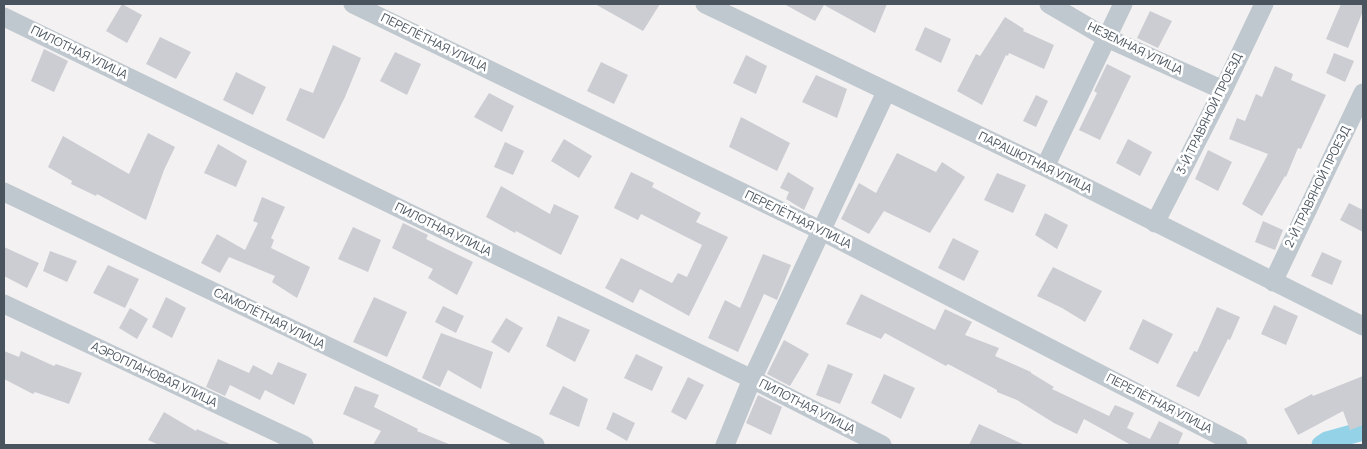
<!DOCTYPE html>
<html>
<head>
<meta charset="utf-8">
<style>
	body { margin:0 }
	#map { position:relative; width:1367px; height:449px; overflow:hidden; background:#f3f1f1; font-family:Manrope,sans-serif }
	canvas { display:block }
	.frame { position:absolute; inset:0; border:5px solid #4a545e; pointer-events:none }
</style>
</head>
<body>
<div id="map">
<canvas width="1367" height="449"></canvas>
<div class="frame"></div>
</div>
<script>
const ctx = document.querySelector('canvas').getContext('2d');
ctx.lineJoin = 'round';
function strokePath(path, color, width, dash) { ctx.strokeStyle = color; ctx.lineWidth = width; ctx.lineCap = dash ? 'butt' : 'round'; ctx.setLineDash(dash || []); ctx.stroke(path); }
function fill(path, color) { ctx.fillStyle = color; ctx.fill(path, 'evenodd'); }
function drawText(font, color, halo, rows, align = 'center') {
  ctx.font = font + ' Manrope,sans-serif'; ctx.lineWidth = 5; ctx.setLineDash([]); ctx.textBaseline = 'middle'; ctx.strokeStyle = halo; ctx.fillStyle = color; for (const [text, x, y, turn = 0] of rows) {
    ctx.save(); ctx.translate(x, y); ctx.rotate((+turn || 0) * Math.PI / 180); ctx.textAlign = isNaN(turn) ? turn : align; if (halo) ctx.strokeText(text, 0, 0); ctx.fillText(text, 0, 0); ctx.restore();
  }
}
const canal = new Path2D(`
	M1321,445l6,-4 36,-10`);
const building = new Path2D(`
	M122,4l20,11 -15,28 -21,-12z
	M595,4h65l-17,27z
	M784,4h103l-12,29 -51,-28 -9,16z
	M1341,4h22v7l-15,37 -22,-9z
	M1150,11l22,10 -14,27 -21,-10z
	M1005,17l19,12 -1,2 31,14 -10,24 -35,-16 -1,3 -2,-1 -24,50 -25,-14 19,-37 4,2z
	M925,27l26,12 -10,24 -26,-13z
	M160,37l31,15 -15,27 -30,-15z
	M333,45l28,13 -16,39 -21,42 -38,-19 14,-32 13,5z
	M44,49l24,12 -14,31 -23,-11z
	M395,52l26,12 -14,31 -27,-14z
	M1334,53l20,8 -9,21 -19,-9z
	M746,55l21,11 -11,28 -23,-11z
	M601,62l27,13 -14,29 -27,-13z
	M1107,64l24,12 -31,64 -21,-10 18,-37 -3,-2z
	M1275,66l18,8 -2,6 35,15 -25,54 -3,-1 -12,29 -1,-1 -23,40 -20,-12 26,-50 -39,-15 8,-21 8,3 11,-27 6,3z
	M236,72l30,15 -13,28 -30,-15z
	M816,75l31,14 -10,29 -35,-16z
	M489,93l25,13 -12,26 -28,-15z
	M1036,95l12,6 -12,26 -13,-6z
	M741,117l49,26 -13,28 -48,-24z
	M148,133l27,14 -11,23 -18,50 -49,-26 -1,2 -25,-12 1,-3 -24,-14 15,-31 66,38z
	M564,139l28,17 -13,22 -28,-17z
	M1128,139l24,13 -12,24 -24,-13z
	M505,142l19,9 -11,24 -19,-8z
	M218,144l29,17 -11,26 -32,-14z
	M1208,150l24,12 -14,29 -23,-12z
	M897,153l39,19 6,-10 23,15 -35,56 -46,-22 -15,23 -28,-15 18,-36 17,10z
	M631,172l23,11 -2,4 49,26 -5,9 32,15 -39,79 -49,-27 -7,14 -28,-15 16,-30 51,25 6,-10 9,4 15,-32 -61,-31 -3,6 -24,-12z
	M788,172l26,16 -10,22 -18,-11 3,-7 -9,-4z
	M997,173l29,12 -13,28 -29,-13z
	M501,186l49,28 4,-10 25,12 -18,39 -45,-24 -1,2 -29,-16z
	M262,197l23,10 -14,31 3,2 -3,8 39,19 -13,31 -25,-16 3,-6 -46,-19 -9,16 -19,-10 16,-29 28,16 13,-27 -5,-2z
	M1349,203l14,7v22l-23,-12z
	M1045,213l23,12 -11,24 -22,-14z
	M1263,221l20,9 -8,20 -20,-8z
	M403,223l25,12 -2,4 47,23 -16,33 -29,-17 5,-9 -41,-21z
	M353,227l28,13 -13,32 -30,-13z
	M953,238l26,13 -15,30 -26,-13z
	M4,247l35,16 -12,25 -23,-12z
	M50,251l27,10 -10,21 -24,-11z
	M1322,252l20,9 -10,24 -21,-9z
	M763,254l28,11 -14,35 -13,-6 -26,58 -30,-14 17,-38 15,8z
	M108,265l31,14 -14,29 -32,-15z
	M1053,267l49,24 -17,31 -23,-14 -25,-12z
	M861,294l74,36 10,-21 27,13 -7,13 34,13 -4,8 36,16v1l23,14 -2,2 57,27 6,-11 19,8 -7,15 23,11 9,-18 24,12 -5,12h-47l-47,-26 -7,15 -23,-11 -37,-23 -20,-8v-2l-49,-26 -2,2 -61,-33 -4,6 -35,-15z
	M166,297l20,11 -14,30 -20,-11z
	M374,297l33,15 -20,45 -34,-15z
	M1274,305l24,11 -12,29 -25,-11z
	M443,306l21,10 -8,17 -21,-11z
	M1217,307l23,10 -10,23 -2,-1 -29,58 -23,-11 18,-35 3,1z
	M130,308l18,11 -11,20 -18,-11z
	M558,316l32,14 -15,32 -29,-16z
	M506,318l17,10 -14,25 -18,-11z
	M1143,319l30,15 -15,30 -29,-15z
	M441,333l52,19 -12,37 -33,-19 -8,17 -18,-9z
	M784,340l25,14 -19,32 -23,-12z
	M4,351l15,6 2,-6 33,15 2,-2 26,9 -13,31 -34,-12 -2,2 -29,-15z
	M636,354l27,13 -11,24 -28,-13z
	M218,359l31,14 4,-8 19,10 6,-13 29,12 -13,31 -29,-15 -5,10 -30,-15 -5,11 -19,-9z
	M828,364l25,10 -13,30 -24,-9z
	M884,374l31,14 -14,31 -30,-16z
	M1363,376v49l-13,5 -7,-19 -45,24 -14,-26 28,-15 1,2z
	M688,377l16,8 -18,35 -15,-8z
	M355,386l24,9 -5,12 44,22 -1,2 34,14h-78l8,-14 -38,-17z
	M563,386l25,13 -9,28 -30,-13z
	M758,395l24,12 -11,28 -25,-12z
	M164,412l32,19 1,-2 35,16h-73l-11,-5z
	M613,412l22,11 -8,18 -21,-12z
	M979,424l46,21h-56z`);
const minor = new Path2D(`
	M353,4l469,227 416,214
	M705,4l340,163 318,159
	M1049,4l58,34 116,52
	M4,17l748,362 130,66
	M1045,167l78,-163
	M4,192l531,253
	M1155,223l68,-133 41,-86
	M1273,282l90,-189
	M4,304l300,141
	M725,445l27,-66 134,-287`);
const streetNames = [
	["ПЕРЕЛЁТНАЯ УЛИЦА",434,43,26],
	["НЕЗЕМНАЯ УЛИЦА",1135,49,26],
	["ПИЛОТНАЯ УЛИЦА",79,53,26],
	["3-Й ТРАВЯНОЙ ПРОЕЗД",1210,114,-64],
	["ПАРАШЮТНАЯ УЛИЦА",1035,163,26],
	["2-Й ТРАВЯНОЙ ПРОЕЗД",1318,187,-64],
	["ПЕРЕЛЁТНАЯ УЛИЦА",798,220,26],
	["ПИЛОТНАЯ УЛИЦА",443,230,26],
	["САМОЛЁТНАЯ УЛИЦА",269,319,26],
	["АЭРОПЛАНОВАЯ УЛИЦА",154,375,25],
	["ПЕРЕЛЁТНАЯ УЛИЦА",1159,404,27],
	["ПИЛОТНАЯ УЛИЦА",807,407,27]
];
strokePath(canal, '#94d3e7', 19);
fill(building, '#cccdd3');
strokePath(minor, '#c0c8cf', 19);
drawText('12px', '#4a545e', '#fff', streetNames);
</script>
</body>
</html>
